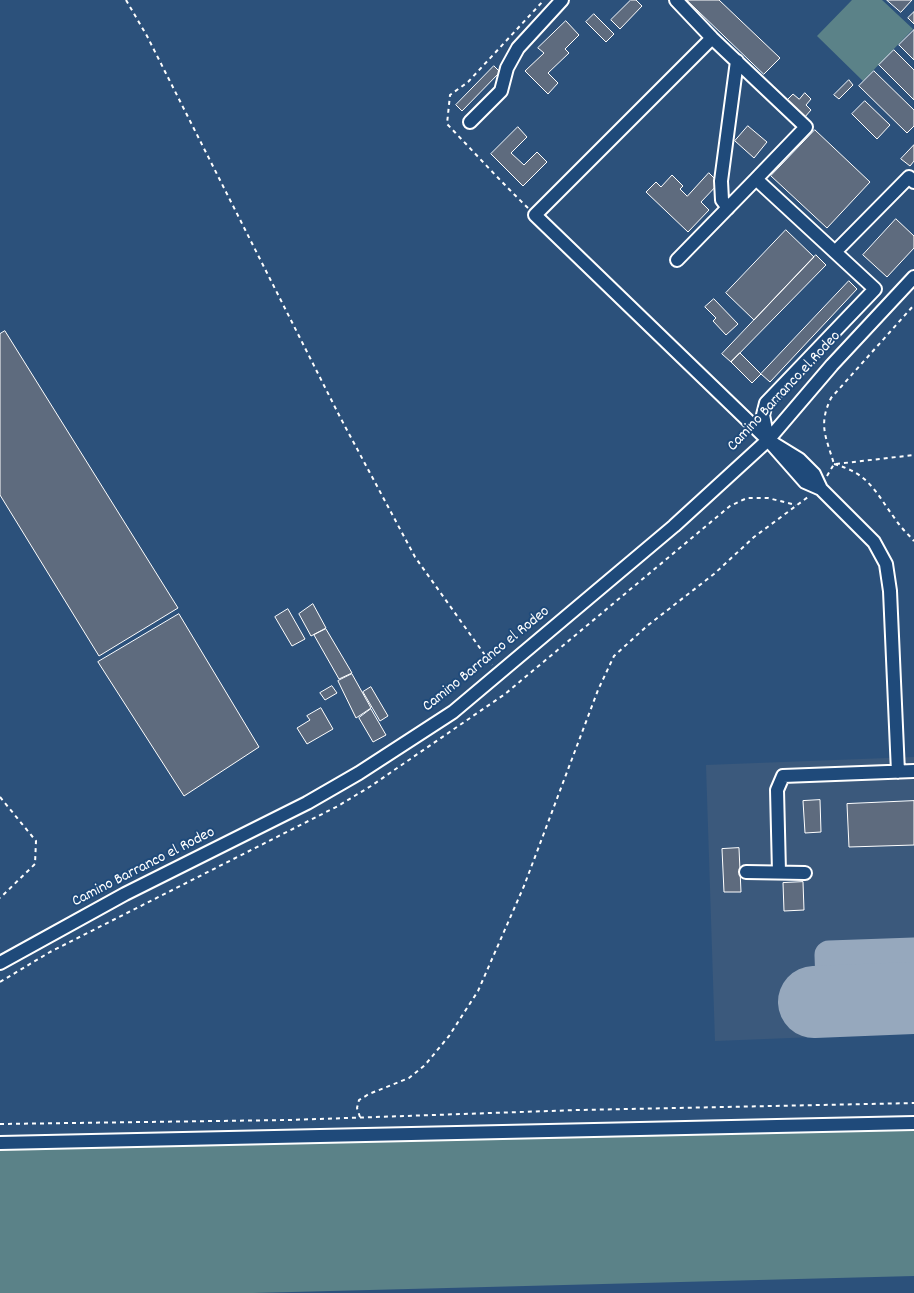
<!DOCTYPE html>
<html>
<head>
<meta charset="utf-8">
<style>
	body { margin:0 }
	canvas { display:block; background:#2c517b }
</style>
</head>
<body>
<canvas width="914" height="1293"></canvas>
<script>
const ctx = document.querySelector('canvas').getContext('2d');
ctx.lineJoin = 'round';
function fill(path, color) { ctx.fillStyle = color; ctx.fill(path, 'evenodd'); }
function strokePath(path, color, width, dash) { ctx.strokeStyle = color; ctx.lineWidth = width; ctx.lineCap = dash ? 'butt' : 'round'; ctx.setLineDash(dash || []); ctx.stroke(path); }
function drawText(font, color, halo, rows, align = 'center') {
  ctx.font = font + ' Dekko,sans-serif'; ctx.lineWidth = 4; ctx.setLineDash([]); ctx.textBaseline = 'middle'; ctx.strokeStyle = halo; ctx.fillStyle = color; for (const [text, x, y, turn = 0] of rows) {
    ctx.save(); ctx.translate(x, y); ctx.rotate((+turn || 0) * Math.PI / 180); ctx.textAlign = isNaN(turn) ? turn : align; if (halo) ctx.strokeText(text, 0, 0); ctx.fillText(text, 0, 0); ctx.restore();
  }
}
const built = new Path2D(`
	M914,757v276l-199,8 -9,-276z`);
const green = new Path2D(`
	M852,0h30l31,29 -50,52 -46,-45z
	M914,1128v148l-661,17h-253v-145z`);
const taxiway = new Path2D(`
	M830,984l-1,-29 85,-3
	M818,985l96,-4`);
const runway = new Path2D(`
	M814,1002l100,-4`);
const building = new Path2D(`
	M631,0h5l6,6 -22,23 -9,-9z
	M687,0h32l61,58 -16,16z
	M887,0h25l-11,12z
	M914,12v12l-6,-6z
	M594,14l20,20 -8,8 -20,-20z
	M566,21l13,14 -14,14 4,4 -21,20 10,10 -10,11 -23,-23 19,-18 -6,-5z
	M914,30v30l-15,-15z
	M894,50l20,20v30l-35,-35z
	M494,66l6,6 -38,39 -6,-6z
	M874,71l40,39v16l-7,7 -48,-47z
	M849,80l4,5 -14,14 -5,-4z
	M805,93l6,6 -5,6 5,5 -7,8 -18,-17 7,-7 6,5z
	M865,101l25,24 -13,14 -25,-25z
	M748,126l19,16 -13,16 -19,-17z
	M518,127l9,10 -16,16 13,12 13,-13 10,10 -24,24 -32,-32z
	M815,130l55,52 -43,46 -56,-52z
	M914,145v16l-4,5 -9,-7z
	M709,173l10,10 -18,19 8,8 -21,22 -42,-40 10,-10 5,5 11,-12 11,11 -3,3 7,7z
	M896,219l18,17v12l-27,29 -24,-22z
	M786,230l28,27 -60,63 -28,-27z
	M816,255l10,10 -95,97 -9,-8z
	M849,281l8,8 -87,93 -9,-8z
	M714,299l24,25 -12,11 -13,-14 3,-3 -11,-11z
	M5,331l173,277 -79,48 -99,-161v-161z
	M740,353l21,21 -9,9 -21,-21z
	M313,604l13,24 -15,8 -12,-22z
	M288,609l17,30 -13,7 -17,-29z
	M179,614l80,133 -75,49 -86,-134z
	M326,629l26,44 -13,6 -25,-44z
	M352,674l19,34 -15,10 -18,-37z
	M332,686l5,7 -12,7 -5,-7z
	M371,687l17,29 -8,5 -17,-29z
	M321,708l12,21 -26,15 -10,-16 13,-8 -3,-4z
	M371,709l15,26 -13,7 -14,-24z
	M820,800l1,32 -16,1 -2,-32z
	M914,801v44l-65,2 -2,-43z
	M739,848l2,44h-17l-2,-43z
	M803,882l1,28 -20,1 -1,-28z`);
const path = new Path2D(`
	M126,0l21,36 193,381 75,140 77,108
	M528,208c-28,-27 -54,-56 -81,-84l3,-29 18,-13 76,-82
	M834,464c36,10 41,28 62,56 5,8 12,14 18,21
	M836,464l78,-9
	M827,476l7,-12c-8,-27 -16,-39 -3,-66l83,-93
	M0,797l36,44 -1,23 -35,34
	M0,982l50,-30 288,-146 33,-20 134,-92 225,-188 17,-8h21l28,7
	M360,1117l-3,-9 2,-8 10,-6 40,-16 16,-13 24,-29 29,-45 46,-105 74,-196 16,-34 33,-30 67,-52 40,-37 54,-40
	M0,1124l289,-4 289,-10 336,-7`);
const minor = new Path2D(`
	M676,0l36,38 94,89 -50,52 119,110 -109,114 -3,12 5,25 31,19 15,15 7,15 53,53 12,22 4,27 8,181
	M712,38l-177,177 233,225 37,42 16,7
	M470,122l31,-31 6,-23 11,-20 44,-48
	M728,208l-6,-8 -1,-19 16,-120
	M835,252l74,-75 5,5
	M677,260l79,-81
	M746,872l59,1
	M779,872l-2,-82 6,-14 131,-5
	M0,963l125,-69 182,-91 52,-30 94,-61 221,-186 94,-86 64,-75 82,-88
	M0,1143l914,-20`);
const streetNames = [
	["Camino Barranco el Rodeo",785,392,-47],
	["Camino Barranco el Rodeo",487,660,-39],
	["Camino Barranco el Rodeo",144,868,-27]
];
fill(built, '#3b597c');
fill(green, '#5b8288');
strokePath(taxiway, '#96a8bd', 29);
strokePath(runway, '#96a8bd', 72);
fill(building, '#5e6b7e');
strokePath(building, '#fff', 1);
strokePath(minor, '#fff', 16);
strokePath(path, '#fff', 2, [4, 4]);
strokePath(minor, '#1f4a7a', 12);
drawText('16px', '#fff', '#1f4a7a', streetNames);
</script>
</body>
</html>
